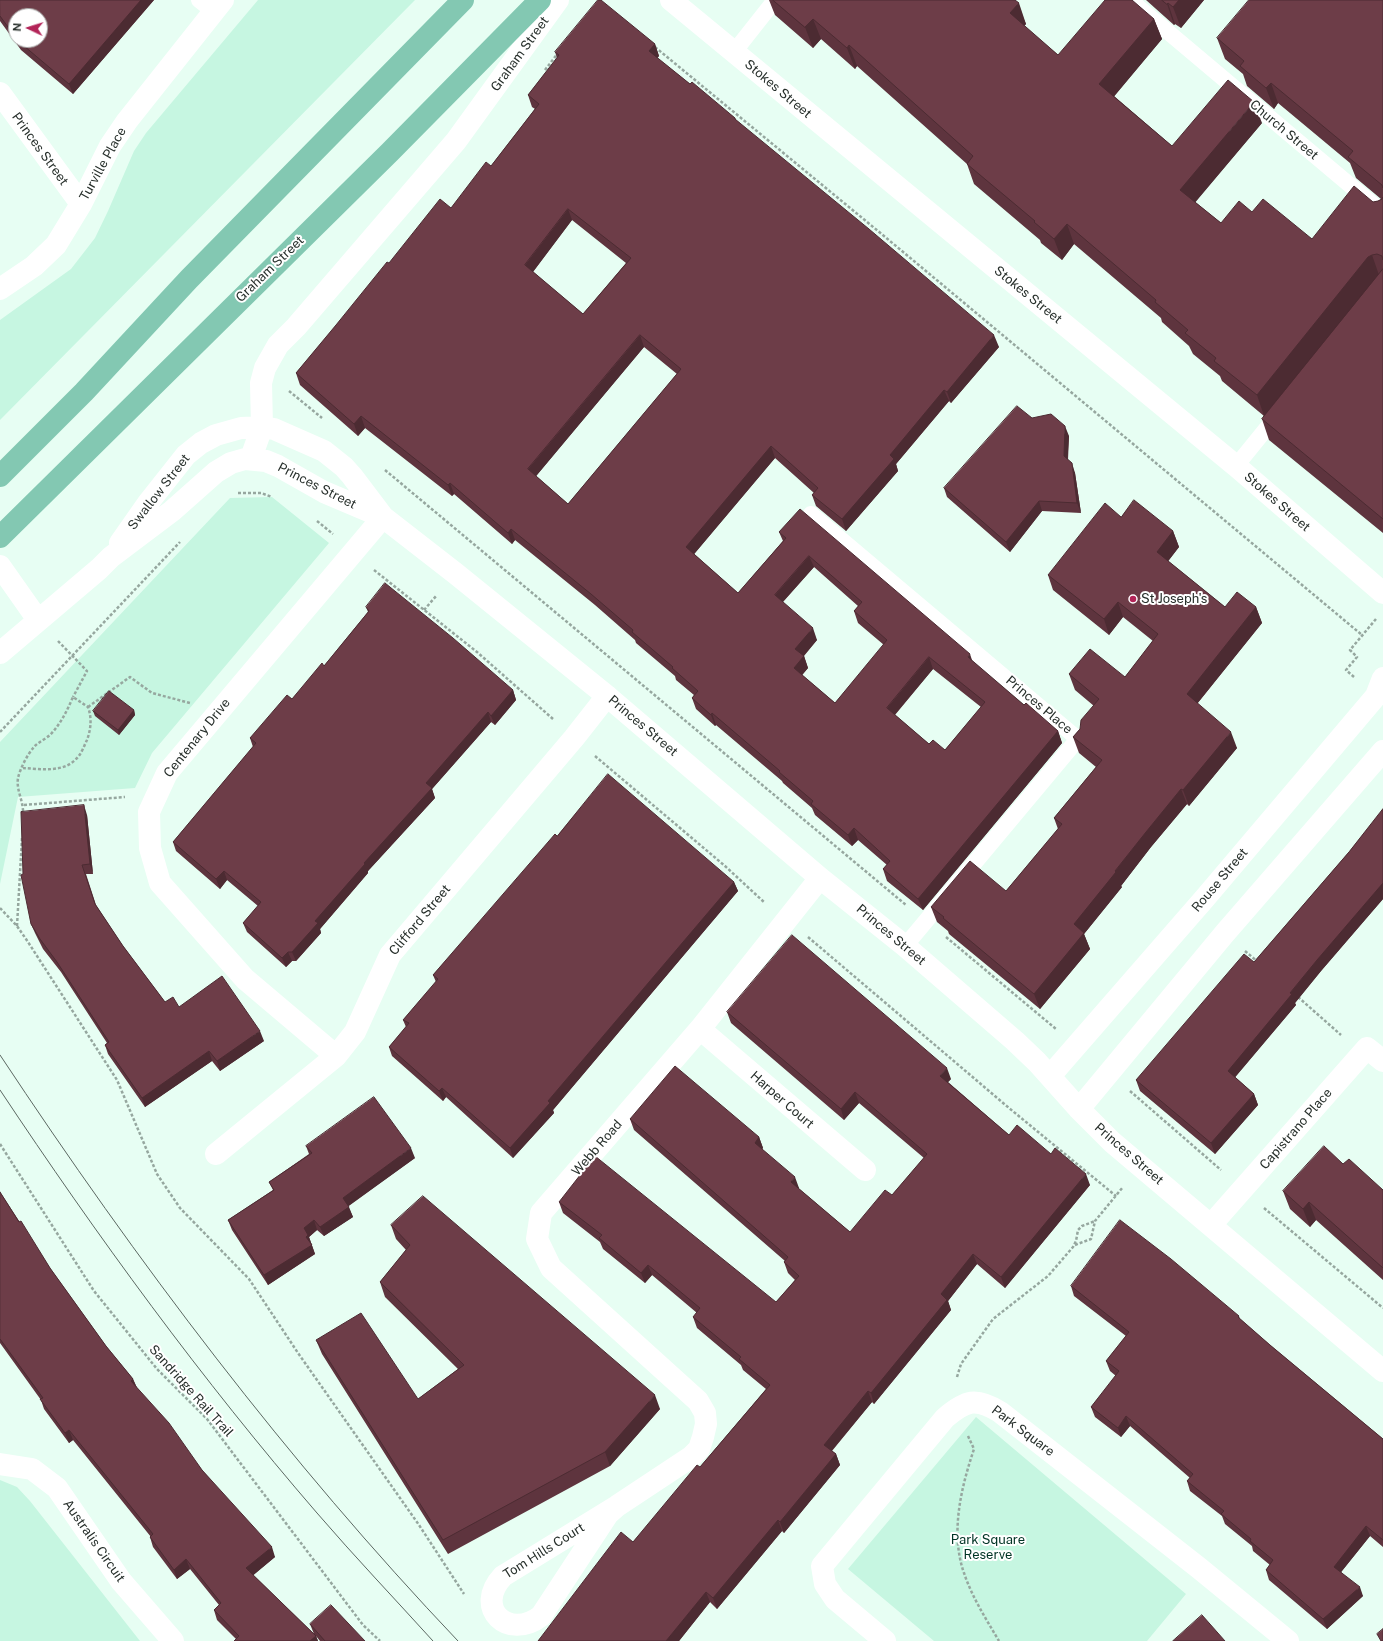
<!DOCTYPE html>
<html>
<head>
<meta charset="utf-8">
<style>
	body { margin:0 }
	#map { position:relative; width:1383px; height:1641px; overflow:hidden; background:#e7fef3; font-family:"Public Sans",sans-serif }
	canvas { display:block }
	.north { position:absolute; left:8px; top:8px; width:40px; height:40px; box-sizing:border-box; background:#fff; border:1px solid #a9acaa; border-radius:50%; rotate:274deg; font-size:11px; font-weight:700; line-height:16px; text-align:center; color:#272f2b }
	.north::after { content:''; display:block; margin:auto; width:14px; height:18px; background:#b32458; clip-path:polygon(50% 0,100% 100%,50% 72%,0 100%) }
</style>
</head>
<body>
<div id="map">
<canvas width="1383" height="1641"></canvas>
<div class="north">N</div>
</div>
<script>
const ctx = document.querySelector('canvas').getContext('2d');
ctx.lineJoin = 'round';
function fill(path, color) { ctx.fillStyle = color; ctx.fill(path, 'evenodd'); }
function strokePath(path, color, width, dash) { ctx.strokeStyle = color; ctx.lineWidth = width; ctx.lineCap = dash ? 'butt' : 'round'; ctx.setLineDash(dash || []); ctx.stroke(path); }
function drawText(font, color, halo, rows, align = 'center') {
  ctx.font = font + ' "Public Sans",sans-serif'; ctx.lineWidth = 4; ctx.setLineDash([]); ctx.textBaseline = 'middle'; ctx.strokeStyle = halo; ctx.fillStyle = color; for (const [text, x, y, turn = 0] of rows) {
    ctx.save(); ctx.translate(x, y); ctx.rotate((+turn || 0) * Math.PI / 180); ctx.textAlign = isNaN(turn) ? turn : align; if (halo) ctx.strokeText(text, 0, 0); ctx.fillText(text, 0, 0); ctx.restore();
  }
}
const green = new Path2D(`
	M258,0h157l-415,420v-100l71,-51 24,-31 13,-27 26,-60 12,-18z
	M272,497l57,46 -177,210 -17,35 -117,9 -18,87v-142l230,-244z
	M976,1417l210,177 -39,47h-213l-86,-72z
	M0,1480l17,7 13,14 110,140h-140z`);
const path = new Path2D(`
	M655,47l223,184 484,404
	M545,70l13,-17
	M289,391l33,27
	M385,470l521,435
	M238,493h23l11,4
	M317,521l16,13
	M374,570l103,82 76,67
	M424,610l13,-15
	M58,641l29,30 -14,26
	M1354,677l-8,-7 11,-13 -7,-7 26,-31
	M88,707l42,-30 22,16 38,10
	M0,732l180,-190
	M595,756l130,110 40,37
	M23,768c17,1 40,5 53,-9 5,-4 8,-13 11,-19 4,-11 5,-22 1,-33l-15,-10c-6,14 -12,26 -22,37 -5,5 -13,8 -17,13 -7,8 -14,22 -16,31 -2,13 6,23 5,37
	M24,805l101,-8
	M0,908l17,18 11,16 89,138 40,94 23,34 69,71 49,74 121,172 45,69
	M17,926l5,-88
	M808,937l201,171 107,88
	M946,937l110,92
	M1245,951l13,11
	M1298,997l43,38
	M1130,1091l91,79
	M0,1144l94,147 63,78 50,50 156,206 17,16
	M1264,1208l119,100
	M1075,1245l16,-6 4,-18 28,-34
	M957,1377l4,-13 32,-45 55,-43 25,-29 3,-6 2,-11 4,-4 13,-5
	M968,1436l6,13c-13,39 -24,84 -10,124 8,24 22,46 35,68`);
const lane = new Path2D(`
	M199,0l14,11
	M1130,0l253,213
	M734,52l41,-52
	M1236,466l43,-53
	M811,514l267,225 -173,207`);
const street = new Path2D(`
	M671,0l565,466 147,127
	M0,93l81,111
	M0,289l34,-23 22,-21 25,-41 29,-58 17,-25 96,-121
	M251,458l11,-31 -1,-44 4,-15 13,-23 18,-18 160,-186 102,-141
	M120,543l28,-40 38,-48 15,-12 15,-8 25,-7 21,-1 12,2 50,22 20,16 8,9 31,41
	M0,566l38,54
	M0,653l99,-84 12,-12 61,-46 44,-39 15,-9 14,-4 21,2 12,5 46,26 59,25 72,56 152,123 213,182 85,68 110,95 22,21 42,47 33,33 271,229
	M700,1029l165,141
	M336,1056l-91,-77 -85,-96 -10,-35 -1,-36 18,-39 216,-256
	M1050,1076l155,-178 171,-202 7,-18
	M1079,1109l146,-176 158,-182
	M216,1154l120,-98 19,-24 35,-77 184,-217 33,-42
	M1211,1225l156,-177 16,13
	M0,1464l32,5 25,19 64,93 52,60
	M617,1506l-9,8 -67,102c-33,25 -68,-8 -38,-40l114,-70 74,-49 8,-8 4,-12 3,-13 -1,-11 -7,-12 -147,-133 -14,-29 4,-26 159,-184 120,-151
	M885,1641l-50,-42 -10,-15 -3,-18 123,-148c21,-18 31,-21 55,-6l199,156 89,73`);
const primary = new Path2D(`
	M0,476l84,-84 105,-113 274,-279
	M0,537l390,-385 150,-152`);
const tram = new Path2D(`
	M0,1055c137,207 287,406 458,586
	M0,1090c97,146 202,290 317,423 37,43 77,85 116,128`);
const wall = new Path2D(`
	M0,0h154l-81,94 -52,-44 -21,-29zM16,16l24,24h-24z
	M769,0h246l11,24 -2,2 34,29 96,-36 8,20 -48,57 58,50 90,-23 -67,79 26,21 31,-11 60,27 61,-37 5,-1 3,-2 -25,-21 -6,-15 -72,-60 -4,6 -27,-23 -4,-12 -18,-15 -8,-21 166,-38v533l-114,-93 -7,-21 2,-3 -42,-35 -2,-5 -27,-22 -4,-8 -27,-24 -1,-4 -87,-74 -12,16 -21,-17 -1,-3 -66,-56 -7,-20 -110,-98 -2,3 -34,-30 -8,9 -38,-33z
	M1146,0h58l-23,28 -6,-4 -1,1z
	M655,44l4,12 -2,2 33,26 45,34 1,2 263,227 -48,56 -2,-2 -53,63 2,7 -52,60 -30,-25 -4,-11 2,-2 -39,-35 -81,96 44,39 45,-52 -4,-9 193,129 52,44 34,26 4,12 -139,167 -36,-29 -4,-12 4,-4 -29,-25 -6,6 -37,-31 -3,-7 -29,-25 -1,-2 -66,-56 -1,1 -19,-17 -4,-11 2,-3 -18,-15 -1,-4 -39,-33 -1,-3 -40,-35 -80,-65 -3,4 -58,-50 -2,2 -87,-68 -7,8 -58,-51 -4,-12 93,-110 62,-55 40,-42 44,-57 -3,-2 -4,-12 29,-37 -2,-6zM572,220l54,43 -43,51 -50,-42zM644,347l33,27 -109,130 -32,-28zM814,567l44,39 -4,5 4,12 26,22 -49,58 -33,-28 6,-7 -4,-12 13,-16 -34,-38zM933,669l48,38 -36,43 -16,-6 -34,-29z
	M1032,418l37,18 -1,24 7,13 6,40 -39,-2 -32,41 -63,-55 -3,-9z
	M1121,517l52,14 6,16 -11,14 57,46h31l6,16 -65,81 40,44 -48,58 -2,-2 -36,43 -30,39 1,1 -38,47 6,15 -50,60 -91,-75 -1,-3 -11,-9 -6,-15 75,-16 52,-62 -4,-11 42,-51 -17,-14 -6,-16 7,-8 14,-23 -19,-16 -6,-16 56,3 28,-36 -30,-24 -14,18 -56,-45 -5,-15z
	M366,607l147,83 3,10 -21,25 -4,-3 -59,67 3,9 -67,73v2l-48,56 1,4 -25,28h-4l-6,6 -39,-35 -4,-9 15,-17 -31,-26 -7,9 -44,-38 -3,-9 80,-95 -3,-9 42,-39 32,-33 44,-54z
	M134,710l1,5 -16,20 -24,-19 -2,-5z
	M1383,809v90l-62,72 -26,32 1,2 -61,72 19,17 4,11 -43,49 -75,-63 -4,-11 118,-118 95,-110z
	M87,815l6,59h-7l10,31 27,41 42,56 14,5 85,34 -44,30 -8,-10 -67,46 -37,-53 -3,-9 2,-2 -46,-71 -18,-23 -8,-16 -4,-9 -8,-50z
	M557,836l177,46 4,9 -185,219 1,3 -41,45 -67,-61 -3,4 -51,-45 -3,-9 17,-20 -3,-7 33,-38 -3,-7z
	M727,1012l224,67 -3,3 61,53 42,19 39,31 -85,103 -28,-24 -29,37 3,9 -77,94 -2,-2 -40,49 4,3 4,11 -56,68 -2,-2 -65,78 -7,-7 -31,39h-141l95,-99 67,-75 66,-78 -23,-19 -2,-5 -44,-37 -4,-11 4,-4 -45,-38 -7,8 -42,-34 -3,-7 -37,-29 -4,-11 217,100 19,-22 -7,-7 -4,-11 1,-1 -151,-131 -4,-11 129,18 4,11 -1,1 37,39h-1l52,44 42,-37 32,-37 -65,-55 -15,17 -113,-97z
	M306,1146l109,12 -67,48 5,11 -29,19 -7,-6 -8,7 6,17 -47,31 -36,-55 -4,-10 45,-30 -4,-8 40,-28z
	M1343,1164l40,26v90l-67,-60 -6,7 -20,-18 -7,-18z
	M0,1192l50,76 56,78 27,33 4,9 65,82 73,87 -22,18 61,59 -4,-10 55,17h-45l-4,-5 2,5 -82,-2 -19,-19 -3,-10 5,-5 -29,-36 -13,10 -24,-32 -3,-10h1l-78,-97 -4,3 -25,-34 -3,-9 -41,-57z
	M391,1225l269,184 -50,57 -162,88 -126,-200 -6,-14 102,59 40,-30 -73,-72 -5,-15 26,-32 -10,-11z
	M1071,1286l168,30 1,3 30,26 113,94v108l-13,-11 -29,36 22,24 -36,33 -58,-49 -3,-10 4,-5 -17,-14 -1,-5 -27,-22 -3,-8 -32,-25 -3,-10 3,-3 -60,-52 -9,11 -26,-20 -4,-10 25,-31 -6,-5 -4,-10 20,-25 -52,-40z`);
const shadedWall = new Path2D(`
	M141,0h13l-81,94 -4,-10z
	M1179,0h25l-23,28 -8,-21z
	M1019,3l7,21 -9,10 -7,-21z
	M1168,3l7,21 -1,1 -7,-21z
	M813,19l8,20 -8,9 -8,-21z
	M1154,19l8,20 -55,66 -8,-21z
	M655,44l4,12 -6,7 -4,-12z
	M849,45l8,21 -2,3 -8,-21z
	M1271,83l7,20 -4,6 -8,-21z
	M1254,102l8,21 -74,88 -8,-21z
	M568,209l4,11 -43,57 -4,-12z
	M1067,224l7,20 -12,16 -8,-21z
	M1372,255l7,20 -115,141 -7,-21 111,-138z
	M640,335l4,12 -112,134 -4,-12z
	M994,335l5,12 -48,56 -4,-11z
	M944,390l5,11 -53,63 2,7 -52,60 -4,-12 48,-64z
	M361,416l4,12 -7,8 -4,-12z
	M1065,426l4,10 -2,30 -3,-10z
	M771,446l4,12 -85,101 -4,-12z
	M1072,463l3,10 6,40 -4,-10z
	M450,483l4,11 -2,2 -4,-11z
	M1039,501l3,10 -32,41 -4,-10z
	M511,529l4,11 -3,4 -4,-11z
	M1173,531l6,16 -16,21 -6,-16z
	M809,556l5,11 -35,39 -4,-11z
	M1118,602l5,15 -14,18 -5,-16z
	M1256,607l6,16 -70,87 -5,-16z
	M813,628l4,12 -17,20 -5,-11z
	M970,654l4,12 -6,-9z
	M804,656l4,12 -10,12 -4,-12z
	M929,657l4,12 -42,50 -4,-11z
	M513,690l3,10 -21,25 -4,-9z
	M134,710l1,5 -16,20 -1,-5z
	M488,712l3,10 -59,67 3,9 -67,73v2l-48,56 1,4 -25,28 -4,-9 23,-31 49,-58 62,-80z
	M712,713l4,12 -1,1 -4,-11z
	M1058,731l4,12 -139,167 -5,-11z
	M1231,732l6,16 -48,58 -6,-16z
	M1181,789l6,15 -36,43 -30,39 1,1 -38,47 6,15 -50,60 -6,-15 40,-70 72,-92z
	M84,805l3,10 6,59 -3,-10z
	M854,828l4,12 -6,6 -4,-11z
	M224,871l3,9 -7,9 -4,-10z
	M734,882l4,9 -185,219 1,3 -41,45 -3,-10 38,-47z
	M1383,883v16l-62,72 -26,32 1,2 -64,76 -4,-10 89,-111z
	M288,952l4,9 -6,6 -4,-9z
	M260,1031l4,10 -44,30 -3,-10z
	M209,1051l3,10 -67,46 -3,-9z
	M947,1068l4,11 -7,7 -4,-10z
	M442,1088l4,9 -3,4 -4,-10z
	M855,1092l4,11 -15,17 -3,-11z
	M1254,1094l4,11 -43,49 -4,-11z
	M759,1137l4,11 -4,5 -4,-10z
	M411,1148l4,10 -69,50 -3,-10z
	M1086,1174l4,11 -85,103 -4,-11z
	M795,1177l4,11 -4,5 -4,-11z
	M1309,1202l7,18 -6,7 -7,-18z
	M349,1207l4,10 -29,19 -4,-9z
	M314,1220l3,10 -8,7 6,17 -47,31 -4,-10 40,-47z
	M973,1254l4,10 -29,37 3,9 -77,94 -3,-11 70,-99z
	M648,1265l4,10 -7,8 -4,-10z
	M133,1379l4,9 -6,-7z
	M868,1391l4,11 -44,53 -4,-10z
	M655,1395l5,14 -50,57 -5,-14z
	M1126,1416l4,10 -9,11 -3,-9z
	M69,1430l4,10 -4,3 -4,-10z
	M836,1454l4,11 -56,68 -4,-11z
	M778,1520l4,11 -65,78 -4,-11z
	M1366,1526l4,10 -32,40 -4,-9z
	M272,1547l3,10 -25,21 -4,-10z
	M186,1559l4,10 -13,10 -3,-9z
	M1360,1587l3,9 -36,33 -4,-10z
	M706,1592l4,10 -31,39h-13z
	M316,1636l2,5h-8z`);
const building = new Path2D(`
	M0,0h141l-72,84 -52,-44h23v-24h-24v22l-16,-22z
	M598,0h3l54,44 -6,7 41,33 2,-2 43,36v1l134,110 125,106 -47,57 -3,-2 -54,65 4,4 -52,60 -30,-24 6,-7 -47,-42 -85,101 52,46 48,-55 -7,-6 21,-23 170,145 -2,3 56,48 2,-2 32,28 -140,168 -35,-30 7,-8 -36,-33 -6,7 -37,-31 2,-3 -34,-29 1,-1 -68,-58 -1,2 -19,-17 6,-7 -26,-23 1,-1 -41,-35 1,-2 -42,-36 -80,-65 -3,4 -58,-50 -2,2 -87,-69 -7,8 -58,-51 40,-48 51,-63 2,1 51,-64 11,9 35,-46 5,4 48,-62 -11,-9 31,-40 -4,-3zM568,209l63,49 -48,56 -58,-49zM640,335l41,34 -113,135 -40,-35zM809,556l53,46 -8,9 33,29 -52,63 -41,-35 10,-12 -9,-7 18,-21 -38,-33zM929,657l56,45 -40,48 -12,-10 -4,4 -42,-36z
	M773,0h242l4,3 -9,10 48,42 47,-55h27l22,19 -55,65 73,62 56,-66 26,22 -74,88 41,33 18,-22 13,11 11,-13 49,40 42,-53 19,16 5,-1 4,-2 1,-2v63l-1,-4 -5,-2 -5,1 -4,2 -111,138 -43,-34 2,-3 -31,-25 3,-3 -33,-28 1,-2 -89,-76 -13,15 -20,-17 1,-1 -68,-57 6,-8 -124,-111 -2,3 -34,-29 -8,8z
	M1162,0h17l-6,7 -5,-4 -1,1z
	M1249,0h134v188l-1,-3 -34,-28 5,-6 -82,-68 -5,5 -26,-22 4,-5 -27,-23z
	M1383,269v250l-121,-100z
	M1017,406l15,12 19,-4 14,12 -1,30 8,7 5,40 -38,-2 -33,41 -62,-54z
	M1134,500l39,31 -16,21 68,55 12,-15 19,15 -69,87 44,38 -48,58 -2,-1 -35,43 -31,39 1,1 -42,52 10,9 -50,61 -91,-76 1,-1 -13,-10 39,-46 36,30 56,-67 -8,-6 48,-58 -29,-23 7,-8 1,-9 18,-21 -30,-25 21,-25 35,28 33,-43 -40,-32 -14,17 -56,-44 57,-72 16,14z
	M385,583l68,55 60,52 -22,26 -3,-4 -62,71 6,5 -68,75 1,1 -50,57 3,2 -26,29h-4l-6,6 -39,-35 18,-21 -37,-31 -8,8 -43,-37 83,-99 -6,-5 37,-43 5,4 30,-36 2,3 45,-55 -3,-4z
	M109,691l25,19 -16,20 -25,-19z
	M608,774l126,108 -186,219 2,2 -40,45 -68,-60 -3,3 -50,-44 20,-24 -6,-3 35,-41 -5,-4 122,-141 2,2z
	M84,805l6,59 -8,1 13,39 28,42 42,56 8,-5 6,10 43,-31 38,55 -43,30 -8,-10 -67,47 -37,-53 4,-3 -52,-80 -17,-23 -9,-15 -10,-49 2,-1 -2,-62z
	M1383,809v74l-66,77 -27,33 2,1 -64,77 26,23 -43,49 -75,-63 108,-126 10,8 95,-110z
	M792,935l155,133 -7,8 69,59 8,-10 34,29 4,-6 31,26 -85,103 -28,-23 -32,40 6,6 -76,93 -3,-2 -44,54 12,9 -56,68 -2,-2 -65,78 -7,-6 -40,49h-128l83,-109 12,10 64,-77 3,2 70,-82 -31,-26 2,-2 -48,-40 7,-9 -52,-43 -7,8 -42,-35 3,-3 -43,-33 36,-46 181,146 23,-26 -15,-14 4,-5 -158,-138 45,-53 84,71 -4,6 40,34 -4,5 59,50 35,-42 7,5 35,-41 -72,-62 -14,17 -114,-97z
	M374,1097l37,51 -68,50 6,9 -29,20 -6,-7 -10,8 4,7 -2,2 6,8 -48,30 -36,-55 46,-30 -5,-8 43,-29 -6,-7z
	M1324,1146l19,18 6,-5 34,31v78l-74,-66 -6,7 -20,-18z
	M0,1192l19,30 2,-1 29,47 56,78 27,33 -2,2 38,42 33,47 70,77 -26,21 70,68 -6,5h-76l5,-5 -25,-26 7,-7 -35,-44 -12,11 -24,-33 3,-3 -84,-104 -4,3 -25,-34 3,-1 -43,-59z
	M423,1196l232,199 -50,57 -162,88 -127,-200 45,-27 57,86 46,-34 -84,-83 30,-37 -19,-20z
	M1120,1220l51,39 68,57 -1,1 32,28 113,94v101l-17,-14 -32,41 26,20 -37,32 -57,-49 7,-10 -23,-19 1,-2 -30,-25 3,-3 -37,-30 6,-7 -67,-58 -8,12 -27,-21 28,-36 -13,-10 23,-29 -58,-46z
	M331,1605l34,36h-40l-15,-17z
	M1202,1615l23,26h-52z
	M1383,1629v12h-2l-4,-7z`);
const markers = [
	[1133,599,4,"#b32458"]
];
const streetNames = [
	["Graham Street",520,54,-54],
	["Stokes Street",778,89,40],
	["Church Street",1284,130,40],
	["Princes Street",40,149,54],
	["Turville Place",103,164,-61],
	["Graham Street",270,269,-44],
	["Stokes Street",1028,295,39],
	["Princes Street",317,486,27],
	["Swallow Street",159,492,-52],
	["Stokes Street",1277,502,41],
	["Princes Place",1039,705,40],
	["Princes Street",643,726,40],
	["Centenary Drive",197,738,-51],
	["Rouse Street",1220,880,-50],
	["Clifford Street",420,920,-50],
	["Princes Street",891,935,40],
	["Harper Court",782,1100,41],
	["Capistrano Place",1296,1129,-49],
	["Webb Road",597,1148,-49],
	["Princes Street",1129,1154,41],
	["Sandridge Rail Trail",191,1391,48],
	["Park Square",1023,1431,37],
	["Australis Circuit",94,1541,55],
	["Tom Hills Court",544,1551,-32]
];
const poiNames = [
	["St Joseph's",1141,599]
];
const parkNames = [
	["Park Square",988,1540],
	["Reserve",988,1555]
];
fill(green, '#c6f6e1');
strokePath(path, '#96a79f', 2.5, [3, 2]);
strokePath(lane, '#fff', 16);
strokePath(street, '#fff', 22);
strokePath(primary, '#83c8b2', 22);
strokePath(tram, '#5b6761', 1);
fill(wall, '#5e343e');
fill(shadedWall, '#4c2b32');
fill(building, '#6d3d48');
strokePath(building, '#4c2b32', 1);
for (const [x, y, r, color] of markers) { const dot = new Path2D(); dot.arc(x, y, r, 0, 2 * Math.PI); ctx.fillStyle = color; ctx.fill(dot); strokePath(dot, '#fff', 1.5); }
drawText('13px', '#272f2b', '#fff', streetNames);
drawText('13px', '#272f2b', '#fff', poiNames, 'left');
drawText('13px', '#003425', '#fff', parkNames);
</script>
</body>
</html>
